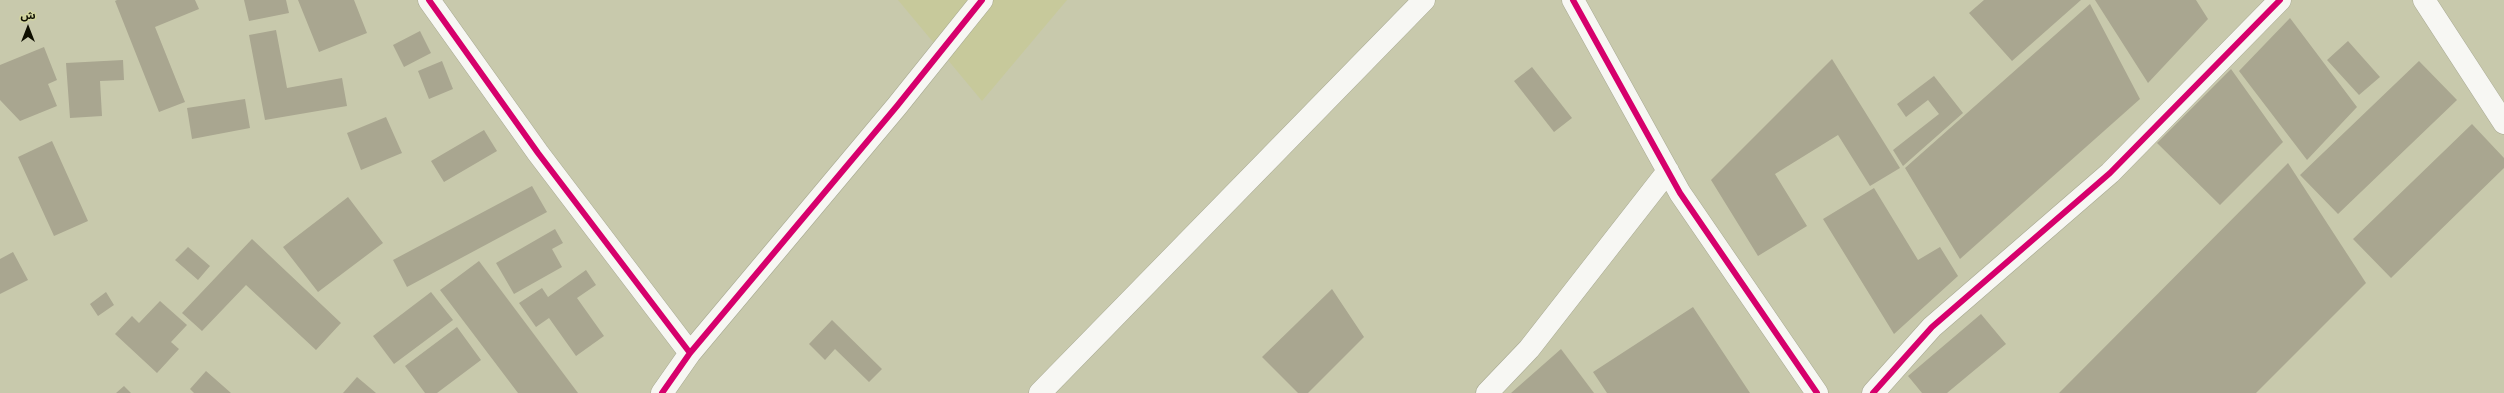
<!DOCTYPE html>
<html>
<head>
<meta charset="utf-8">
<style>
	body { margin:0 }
	#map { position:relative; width:2504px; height:393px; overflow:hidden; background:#c8c9ac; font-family:"Roboto Condensed","Noto Sans Arabic",sans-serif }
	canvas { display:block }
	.north { position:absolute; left:8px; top:8px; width:40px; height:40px; -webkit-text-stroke:3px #d2d5a0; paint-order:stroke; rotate:0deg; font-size:11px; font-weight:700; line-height:16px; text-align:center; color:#0e0e00 }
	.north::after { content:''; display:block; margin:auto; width:14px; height:18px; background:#0e0e00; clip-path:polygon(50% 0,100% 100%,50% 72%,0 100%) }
</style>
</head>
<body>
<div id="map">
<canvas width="2504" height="393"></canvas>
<div class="north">ش</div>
</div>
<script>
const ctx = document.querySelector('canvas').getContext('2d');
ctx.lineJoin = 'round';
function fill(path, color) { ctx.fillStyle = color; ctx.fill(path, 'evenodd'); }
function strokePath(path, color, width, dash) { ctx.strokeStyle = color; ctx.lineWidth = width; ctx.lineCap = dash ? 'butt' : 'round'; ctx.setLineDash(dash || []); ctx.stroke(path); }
const built = new Path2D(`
	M898,0h169l-85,101z`);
const building = new Path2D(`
	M117,0h78l4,9 -44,18 30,75 -26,10 -44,-111z
	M244,0h42l3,13 -40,8z
	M298,0h56l13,33 -48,19z
	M1984,0h97l-69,61 -43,-48z
	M2095,0h101l12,19 -60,64z
	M2090,4l50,95 -180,160 -55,-91z
	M2290,18l67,89 -50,53 -68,-89z
	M276,30l11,58 55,-10 5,28 -82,14 -16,-85z
	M420,31l11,22 -27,14 -11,-22z
	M2348,41l32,36 -21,18 -32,-35z
	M44,47l13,33 -9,4 9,22 -37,15 -20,-21v-35z
	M1832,59l68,109 -30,18 -32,-51 -63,39 32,52 -49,30 -47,-76z
	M123,60l1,20 -24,1 2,35 -32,2 -4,-55z
	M442,61l11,28 -24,10 -11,-28z
	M2419,61l38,39 -119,114 -38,-39z
	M1532,67l40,51 -18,14 -40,-51z
	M2231,69l52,73 -63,63 -63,-62z
	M1934,76l29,37 -60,53 -10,-16 46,-36 -11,-14 -22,17 -9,-13z
	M245,99l5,29 -58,11 -5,-31z
	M386,117l16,36 -41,17 -14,-37z
	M2472,124l32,34v10l-113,110 -38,-39z
	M484,130l13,21 -53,31 -13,-21z
	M52,141l36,80 -34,15 -36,-79z
	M2288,163l78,120 -110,110h-197z
	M532,186l15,26 -140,75 -14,-27z
	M1874,188l44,72 22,-13 18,29 -64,58 -71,-115z
	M348,197l35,46 -65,49 -35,-45z
	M555,229l8,14 -11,6 10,18 -48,27 -18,-31z
	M252,239l89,84 -25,27 -70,-65 -44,46 -20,-18z
	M188,247l22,19 -12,14 -23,-20z
	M13,252l15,28 -28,14v-35z
	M479,261l99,132h-60l-78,-103z
	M586,270l10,15 -19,13 27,38 -28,20 -27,-38 -13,9 -17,-24 23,-15 6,9z
	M1332,289l32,48 -56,56h-10l-36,-36z
	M106,292l8,13 -16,11 -8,-12z
	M431,292l22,28 -59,44 -21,-28z
	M160,301l27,24 -16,17 8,7 -22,24 -42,-39 17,-18 7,7z
	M1693,307l57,86h-143l-14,-21z
	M1981,314l25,30 -59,49h-25l-14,-17z
	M832,320l50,49 -13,13 -34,-33 -10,11 -16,-16z
	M457,327l24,33 -44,33h-12l-20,-27z
	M1561,349l33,44h-83z
	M206,371l25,22h-37l-4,-4z
	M357,377l19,16h-33z
	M124,386l7,7h-15z`);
const minor = new Path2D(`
	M429,0l109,153 152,200
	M1573,0l107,193 137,200
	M2424,0l80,123
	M662,393l28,-40 207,-247 85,-106
	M1487,393l42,-44 139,-178
	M1873,393l59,-66 178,-154 170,-173`);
const major = new Path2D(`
	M1040,393l384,-393`);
const cycleway = new Path2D(`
	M429,0l109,153 152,200
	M1573,0l107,193 137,200
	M662,393l28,-40 207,-247 85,-106
	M1873,393l59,-66 178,-154 170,-173`);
fill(built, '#c7c99b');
fill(building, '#a9a690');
strokePath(minor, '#a7a891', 23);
strokePath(major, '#a7a891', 23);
strokePath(minor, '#f7f7f3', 22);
strokePath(major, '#f7f7f3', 22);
strokePath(cycleway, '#d6006c', 6);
</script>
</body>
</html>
